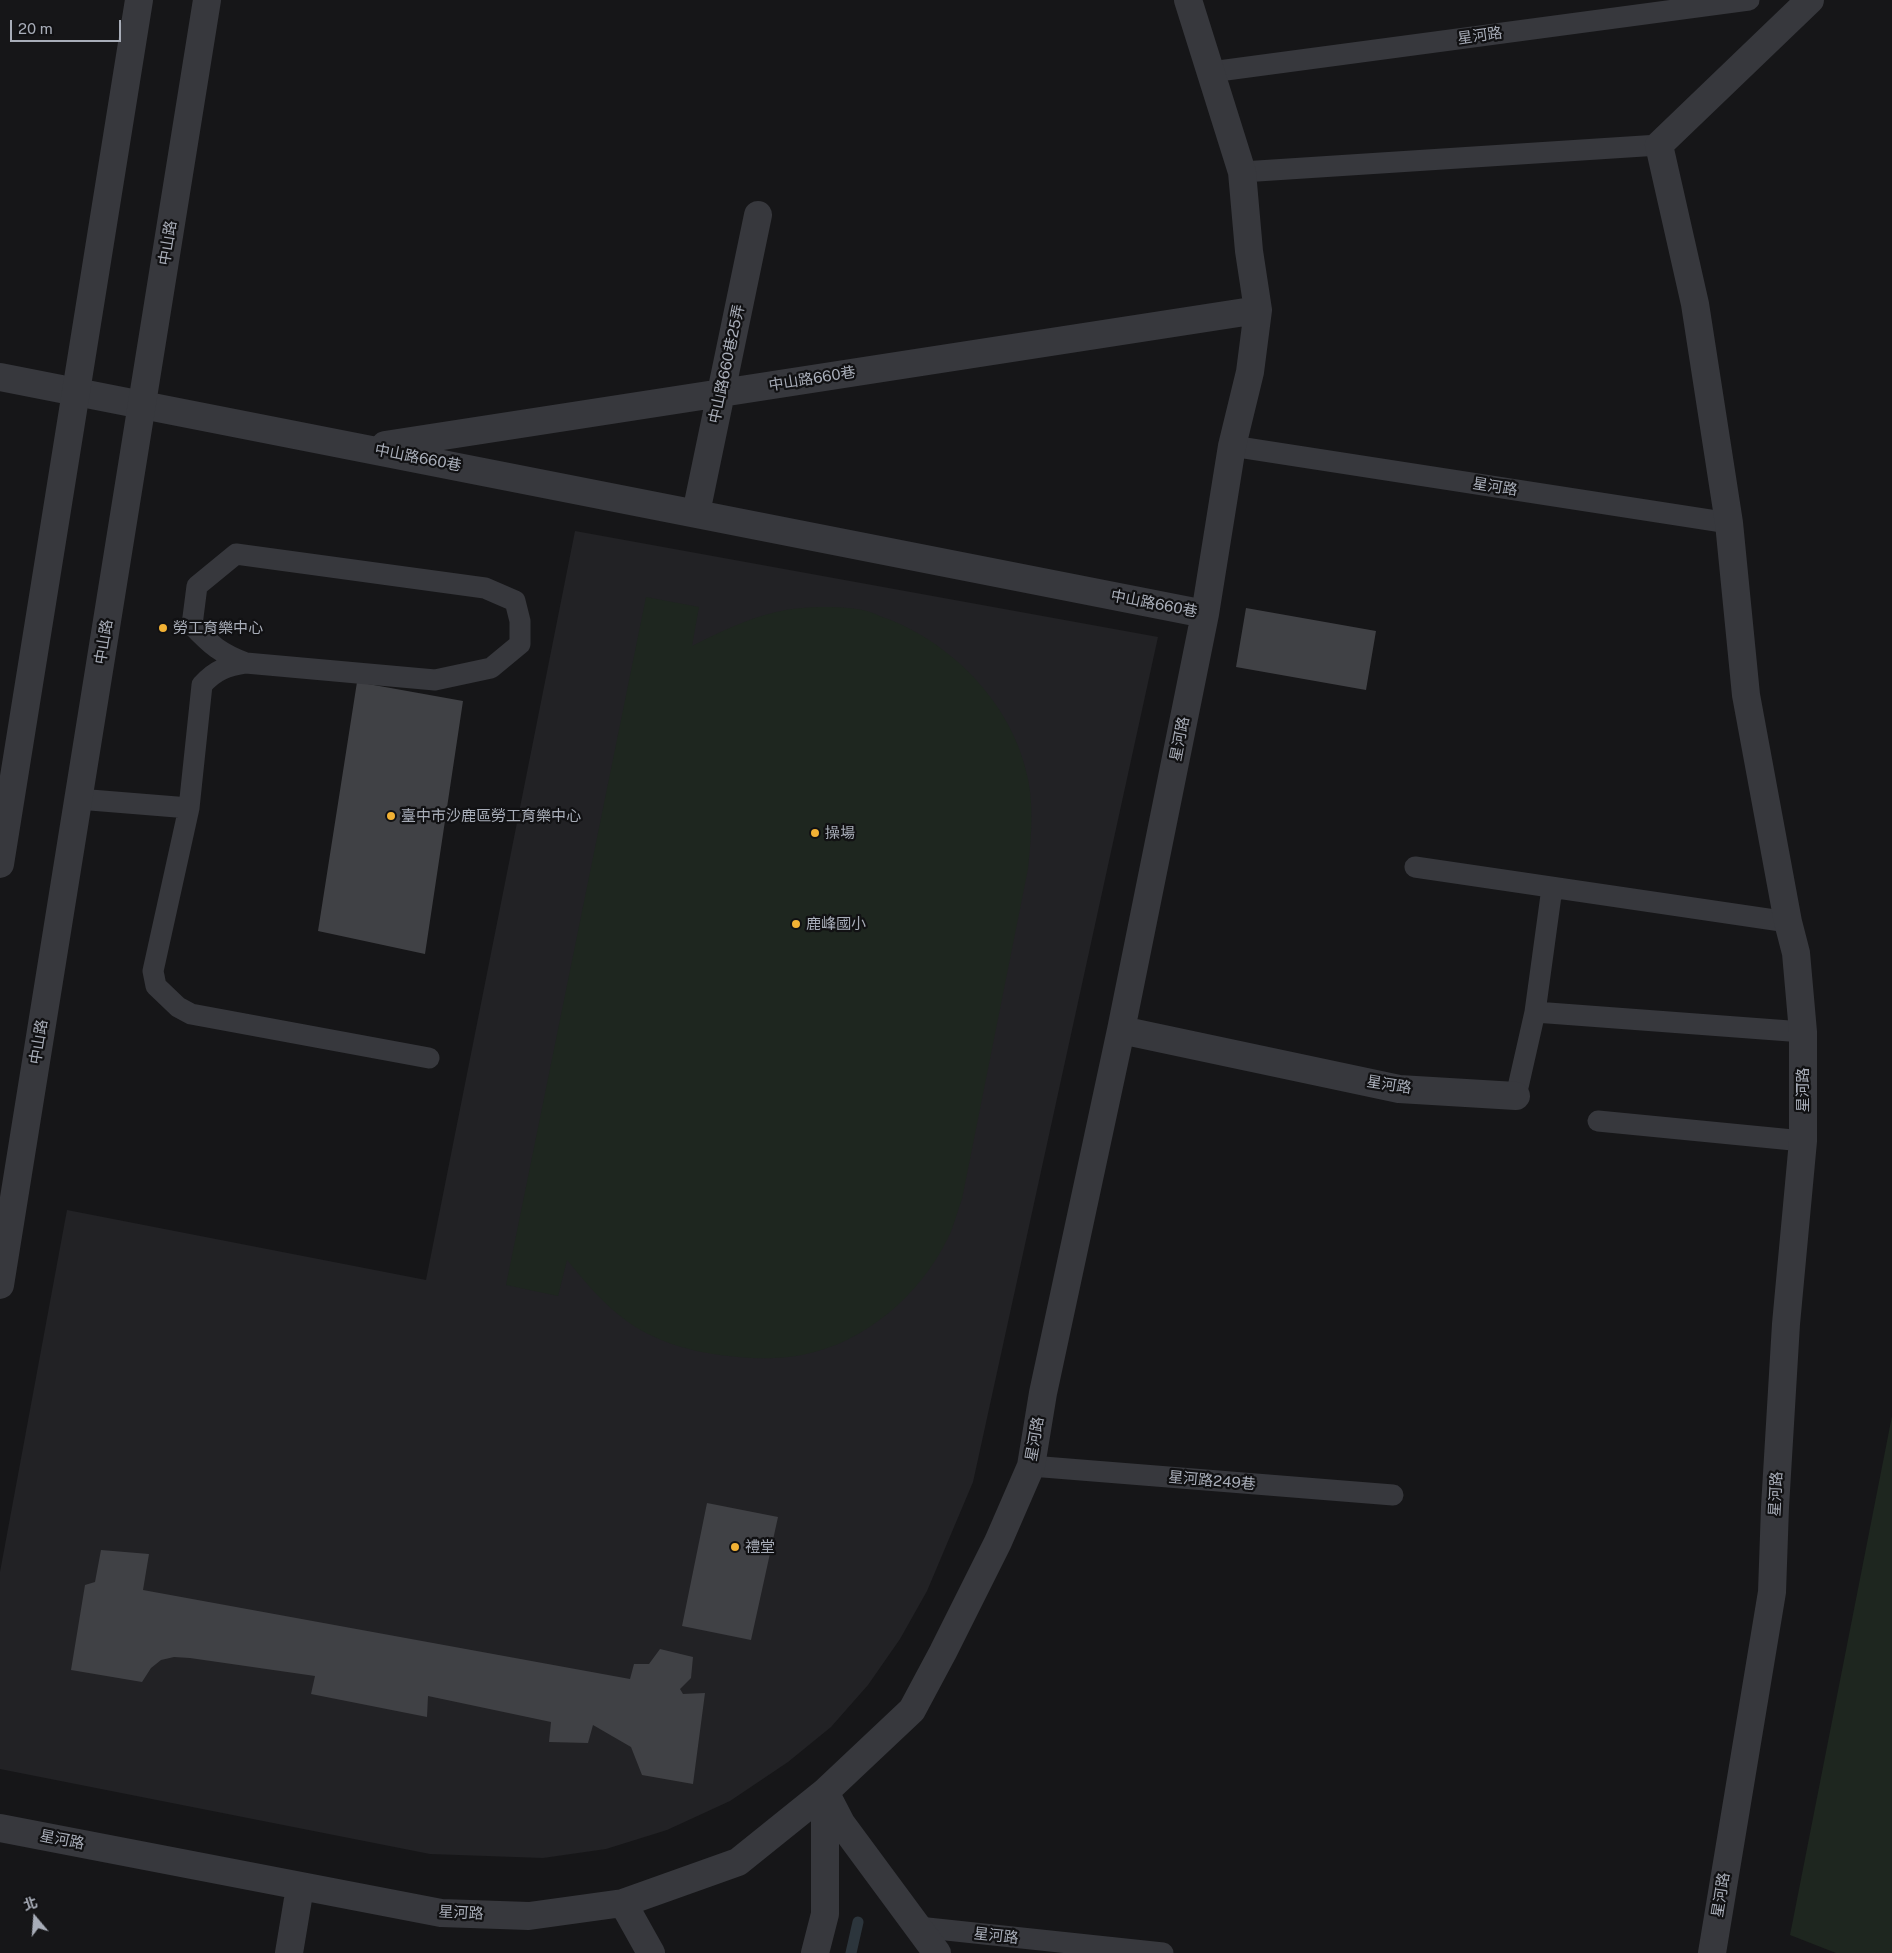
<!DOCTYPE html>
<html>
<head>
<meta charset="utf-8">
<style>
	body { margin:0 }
	#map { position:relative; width:1892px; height:1953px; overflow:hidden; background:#161618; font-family:"Public Sans","Noto Sans TC",sans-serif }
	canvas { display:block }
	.north { position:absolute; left:10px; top:1893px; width:50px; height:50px; -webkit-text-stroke:4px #111113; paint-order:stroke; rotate:342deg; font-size:14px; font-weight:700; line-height:20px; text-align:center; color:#a8adb8 }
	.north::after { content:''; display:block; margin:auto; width:18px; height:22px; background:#a8adb8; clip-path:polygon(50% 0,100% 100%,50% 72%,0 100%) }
	.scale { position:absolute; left:10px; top:20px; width:111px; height:22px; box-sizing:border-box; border:2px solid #a8adb8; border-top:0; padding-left:6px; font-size:15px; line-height:18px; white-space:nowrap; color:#a8adb8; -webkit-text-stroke:4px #111113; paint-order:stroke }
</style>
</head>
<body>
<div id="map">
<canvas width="1892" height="1953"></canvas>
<div class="north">北</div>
<div class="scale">20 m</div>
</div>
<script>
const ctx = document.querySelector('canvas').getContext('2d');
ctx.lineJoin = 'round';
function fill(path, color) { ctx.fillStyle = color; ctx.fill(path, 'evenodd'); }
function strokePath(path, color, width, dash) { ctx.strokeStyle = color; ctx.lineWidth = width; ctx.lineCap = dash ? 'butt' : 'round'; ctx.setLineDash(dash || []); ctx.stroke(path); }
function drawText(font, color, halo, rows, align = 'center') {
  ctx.font = font + ' "Public Sans","Noto Sans TC",sans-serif'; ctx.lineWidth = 4.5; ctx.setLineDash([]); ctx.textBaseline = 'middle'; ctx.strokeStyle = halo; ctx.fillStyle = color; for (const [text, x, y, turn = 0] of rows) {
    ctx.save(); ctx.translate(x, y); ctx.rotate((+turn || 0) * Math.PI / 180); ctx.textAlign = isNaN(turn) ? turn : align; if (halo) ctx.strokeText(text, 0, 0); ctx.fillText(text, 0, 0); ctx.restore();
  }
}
const built = new Path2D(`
	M575,531l583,106 -185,845 -46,109 -27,48 -32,46 -37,42 -43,35 -58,39 -63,29 -61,19 -63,9 -113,-4 -430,-85v-197l67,-362 359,70z`);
const green = new Path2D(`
	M646,597l53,10 -7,39c28,-14 54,-27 84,-34 24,-6 67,-7 91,-1 7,2 14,6 21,8 67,26 126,88 140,160 6,30 3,60 0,90l-66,330c-5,13 -8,27 -14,39 -28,57 -83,105 -146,117 -21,4 -43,4 -64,2 -38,-3 -79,-13 -110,-35 -25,-18 -42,-39 -61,-62l-9,36 -52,-11z
	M1892,1416v537h-56l-46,-18z`);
const stream = new Path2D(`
	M851,1953l7,-31`);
const building = new Path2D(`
	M1246,608l130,23 -10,59 -130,-23z
	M357,682l106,19 -38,253 -107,-23z
	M707,1503l71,14 -27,123 -69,-14z
	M101,1550l48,4 -6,36 487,89 4,-15h15l11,-15 33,8 -2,21 -11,11 3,5 22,-1 -12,91 -51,-9 -11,-28 -38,-22 -5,18 -39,-1 2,-20 -123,-26 -1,21 -116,-23 4,-18 -125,-18 -16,-1 -13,3 -10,8 -9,14 -71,-12 14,-85 10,-3z`);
const service = new Path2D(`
	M1211,72l538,-72
	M1242,172l417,-27
	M1232,446l497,77
	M78,799l111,9 13,-123c13,-15 25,-19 44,-22l189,17 56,-12 29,-24v-23l-5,-20 -30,-13 -249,-34 -39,32 -5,39c20,21 28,28 54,38
	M189,808l-36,163 3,15 22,21 13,7 238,44
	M1415,867l373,55
	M1535,1012l268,20
	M1516,1096l19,-84 17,-124
	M1598,1121l205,20
	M1031,1466l362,29
	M918,1927l245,26`);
const minor = new Path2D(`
	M0,377l1205,237
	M385,445l873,-135
	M696,513l62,-298
	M1121,1030l278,59 117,7
	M825,1792l16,31 96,130
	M0,1828l441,85 88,3 94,-13 115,-41 87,-70 87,-82 31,-58 55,-110 33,-76 12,-73 78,-363 84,-416 27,-168 18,-74 8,-62 -9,-59 -7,-79 -54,-172
	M623,1903l28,50
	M289,1953l11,-66
	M815,1953l10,-39v-118
	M1712,1953l60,-361 3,-85 11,-183 17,-183v-109l-7,-79 -8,-31 -42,-227 -17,-172 -34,-219 -36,-159 151,-145`);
const tertiary = new Path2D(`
	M0,864l139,-864
	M0,1285l207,-1285`);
const markers = [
	[163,628,5,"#f2b134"],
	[391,816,5,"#f2b134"],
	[815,833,5,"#f2b134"],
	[796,924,5,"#f2b134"],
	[735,1547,5,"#f2b134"]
];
const streetNames = [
	["星河路",1480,36,-8],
	["中山路",168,243,-81],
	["中山路660巷25弄",727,364,-78],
	["中山路660巷",812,379,-9],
	["中山路660巷",418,458,11],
	["星河路",1495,487,9],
	["中山路660巷",1154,604,11],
	["中山路",104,642,-81],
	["星河路",1180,739,-79],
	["中山路",39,1042,-81],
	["星河路",1389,1085,9],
	["星河路",1803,1090,-90],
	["星河路",1035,1439,-80],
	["星河路249巷",1212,1481,5],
	["星河路",1776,1494,-87],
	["星河路",62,1840,11],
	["星河路",1721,1895,-81],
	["星河路",461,1913,3],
	["星河路",996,1936,6]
];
const poiNames = [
	["勞工育樂中心",173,628],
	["臺中市沙鹿區勞工育樂中心",401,816],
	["操場",825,833],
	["鹿峰國小",806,924],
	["禮堂",745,1547]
];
fill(built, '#222225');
fill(green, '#1e261f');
strokePath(stream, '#2c353c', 11);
fill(building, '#404145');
strokePath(service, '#37383d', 21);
strokePath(minor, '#37383d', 28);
strokePath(tertiary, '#37383d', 28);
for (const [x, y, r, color] of markers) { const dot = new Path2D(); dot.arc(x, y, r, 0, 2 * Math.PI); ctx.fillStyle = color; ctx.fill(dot); strokePath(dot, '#111113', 2); }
drawText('15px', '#a8adb8', '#111113', streetNames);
drawText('15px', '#a8adb8', '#111113', poiNames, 'left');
</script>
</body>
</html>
